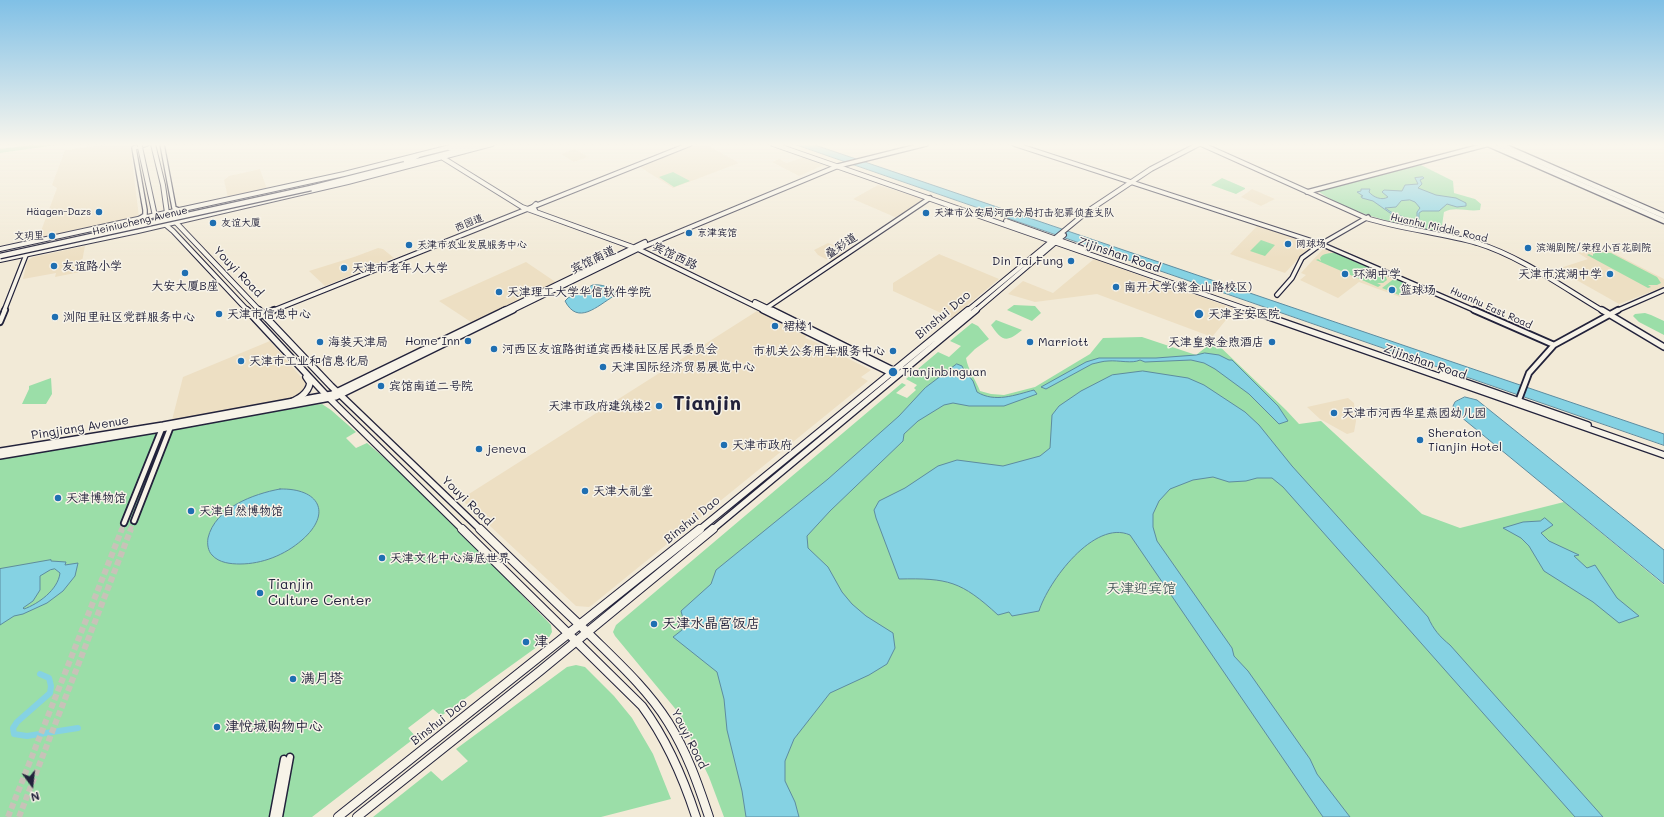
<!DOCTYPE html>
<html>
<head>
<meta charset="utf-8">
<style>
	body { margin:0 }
	#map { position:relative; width:1664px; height:817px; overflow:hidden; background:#f2ead7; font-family:Mali,sans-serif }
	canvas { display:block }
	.north { position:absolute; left:12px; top:765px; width:40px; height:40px; -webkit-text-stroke:3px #f7f3e8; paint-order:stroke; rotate:165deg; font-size:11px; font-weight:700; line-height:16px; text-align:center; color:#22223b }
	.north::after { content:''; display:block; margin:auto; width:14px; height:18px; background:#22223b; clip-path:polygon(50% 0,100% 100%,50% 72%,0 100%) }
</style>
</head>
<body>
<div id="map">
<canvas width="1664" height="817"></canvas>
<div class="north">N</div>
</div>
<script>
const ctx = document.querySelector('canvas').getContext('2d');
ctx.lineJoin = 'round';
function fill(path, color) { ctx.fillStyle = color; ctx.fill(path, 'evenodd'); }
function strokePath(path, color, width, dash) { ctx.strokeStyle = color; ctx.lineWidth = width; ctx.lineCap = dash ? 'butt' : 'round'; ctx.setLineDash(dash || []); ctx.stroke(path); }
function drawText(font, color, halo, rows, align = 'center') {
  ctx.font = font + ' Mali,"LXGW WenKai TC",sans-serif'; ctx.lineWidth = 3; ctx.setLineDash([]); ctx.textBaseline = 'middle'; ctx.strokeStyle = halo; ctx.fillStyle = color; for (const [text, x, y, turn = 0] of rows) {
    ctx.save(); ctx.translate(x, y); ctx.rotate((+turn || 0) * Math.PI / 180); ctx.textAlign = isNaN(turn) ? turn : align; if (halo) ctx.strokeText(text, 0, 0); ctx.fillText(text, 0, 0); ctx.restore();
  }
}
const built = new Path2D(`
	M110,144h20l9,73 -101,22 19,-51 -5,-3 13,-35z
	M697,144h8l34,19 -66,25 -33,-21z
	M575,149l13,8 -14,5 -13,-8z
	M803,157l21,8 -25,11 -27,-14 7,-3 8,4z
	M260,169l7,20 -39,9 -4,-18 5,-4z
	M878,185l45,14 -26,19 -44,-19z
	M1252,189l23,10 -14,7 -20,-9z
	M1258,225l52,17 2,2 -27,29 -55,-19z
	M828,243l19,7 -15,12 -14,-7 -4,-5z
	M85,246l-5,26 -25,5 1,-4 -33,6 4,-18 6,-4z
	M1600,246l64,33v8l-45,17 -62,-35 31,-10 -10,-6z
	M378,248l5,1 11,9 -69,28 -16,-15 45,-14z
	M1323,249l8,1 83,35 -14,12 -41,-15 -21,16 -38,-18 6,-5 -5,-2z
	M939,254l60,25 -47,39 -59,-27v-8z
	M1094,259l93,33 48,17 -23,28 -115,-43 -62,8 -27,-8 15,-13 30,12z
	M526,262l31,21 -83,41 -35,-23z
	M757,311l50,25 -2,2 5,2h1l60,30 -10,7 7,4 -276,224 -3,2 -13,-1 -115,-107z
	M270,341l38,44 -15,14 -121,21 11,-43z
	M1348,398l6,5 2,18 -2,11 -7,2 -27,-15 -13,-12z`);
const green = new Path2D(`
	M39,144h24l-63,9v-4z
	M1421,165l32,16 1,12 21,6 6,5 -1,6c-13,2 -25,-4 -36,2l-3,20c-41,-8 -87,-16 -122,-40l1,-3z
	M673,172l17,9 -16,6 -15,-10z
	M1222,178l23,10v1l-9,5 -25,-9z
	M1261,240l14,5 -10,11 -15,-5z
	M1595,252l16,1 46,24 4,6 -4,2h-9l3,2 -3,1 -61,-33 2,-1 4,2v-2z
	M1335,253l46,20 5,4 1,3 -4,3h-6l4,2 -3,2 -62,-27 2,-1 3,2 -1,-3c3,-5 10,-5 15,-5z
	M1395,278l17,7 -13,10 -17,-7z
	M1014,305l21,1 6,7 -9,8 -25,-11z
	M1645,313l6,2 13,6v14l-25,-13 -6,-6 2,-2z
	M996,320l26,10c-16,14 -21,10 -31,-5z
	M972,323l6,3 11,13 -14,10 -9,9c2,12 10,22 14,33l11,3 13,1 31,-8 55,-33 13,-16 39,-1 54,18 18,-14 72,69 13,14 22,-3 101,93 38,14 104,-26 100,83v232h-940l-15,-40 -31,-65 -63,-76 -2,-4 3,-7 286,-242 4,2 -10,8 11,5 9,-8 -2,-2 3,-3 -11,-6 32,-27 11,5 12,-11 -11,-5z
	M51,378l1,16 -6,10h-24l7,-15v-3z
	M322,404l9,6 25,22 -10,6 10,10 11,-5c66,55 124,120 184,182l1,7 -4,7 -107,77 -8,-7 -25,19 8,9 -104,80h-312v-359l145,-23 168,-30z
	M576,665l9,2 29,29 18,22 21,36 18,45 -70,18h-228l58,-46 11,10 26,-20 -12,-12 111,-82z`);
const water = new Path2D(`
	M794,144h18l852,290v11z
	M1423,177l1,1 -4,2 2,4 -4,4 18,7 20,3 10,5v3l-9,1 -10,-3 -8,7h-17l-3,2v6l-3,3h-7l-8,-5 -11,-4 -17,-12 -11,-3 -1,-2h2l-6,-4 4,-1v-2h9l-1,3c4,5 13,9 19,5l-6,-5 2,-2 18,1 3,-6 13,-1 -3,-6zM1410,200l5,2 5,6 -3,4v6l-4,3 -22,-9 -6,-4 11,-1 5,-6z
	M593,285c9,-1 18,2 22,9l-1,2c-17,10 -36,30 -49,5l3,-3z
	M1205,353l14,2 10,5h3l46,46 10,15 -9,3 -30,-30 -34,-25 -11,-6 -13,-3 -46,2 -5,-2c-8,4 -21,0 -32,1 -5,0 -11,2 -16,3l-46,25 -5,-2 45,-25 13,-4h57l40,-3z
	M957,364l5,2 2,4 9,11 4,11c18,11 38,3 57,-2l3,4 -33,12h-35l-16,-3 -9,2 -26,16 -14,13 -1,7 -73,70 -23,25 1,12 20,19 14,25 10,12 14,12 27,17 2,15 -8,16 -18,11 -39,18 -36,46 -9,22v20l10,21 4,15h-53l-4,-26 -15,-61 -3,-31 -7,-27 -44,-35 9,-7 2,-8 -3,-11 30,-27 5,-14 112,-91 71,-63 26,-28z
	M1143,371l45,7 16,7 41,27 14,13 33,41 136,151c5,12 12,20 22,28l153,172h-28l-292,-330 -11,-9h-15l-11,3 -17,1 -16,-5 -20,3 -23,9 -11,12 -6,13v13l4,14 75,107 2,8 14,15 62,88 7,15 33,43h-27l-193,-282c-36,-16 -82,47 -91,76l-27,5 -3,-4 -11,3c-37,-34 -50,-37 -99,-36l-23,-61 -2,-8 5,-9 26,-13 33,-22 19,-6 46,6 37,-10 10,-8 2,-33 7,-9 22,-15 31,-16z
	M1465,397l12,3 187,150v34l-209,-172 -2,-6 2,-4z
	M280,489c39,-1 53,24 22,51 -17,15 -40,24 -62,24 -9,0 -21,-1 -28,-9 -4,-4 -5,-11 -4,-17 7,-30 45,-44 72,-49z
	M1545,518l8,7 -12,8 8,8 30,14 -5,1 13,12 8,-3 22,33 22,18 -20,7 -26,-21 -49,-31 -15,-25 -8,-8 -18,-10 20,-6 17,-1z
	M51,560v1l15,1 -1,3 13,-2 -3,13 -12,15 -16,12 -24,11 -9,2 -14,9v-56zM55,569l5,4c-2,17 -22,31 -36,36l-1,-1 10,-7 7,-11v-14l10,-6z`);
const canal = new Path2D(`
	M40,674l9,4 2,8 -1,7 -33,29 -4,6 1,6 13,2 51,-8`);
const tertiaryTunnelFar1 = new Path2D(`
	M121,530l3,-7
	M130,530l4,-9`);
const tertiaryTunnel = new Path2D(`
	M8,817l114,-288
	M19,817l112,-288`);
const tertiaryFar2 = new Path2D(`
	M162,144l12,64 5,2
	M1014,144l307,100 155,67
	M838,166l88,-22
	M1307,192l182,-48
	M139,219l6,-4v-5l-11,-62 13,-4
	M1277,295l15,-17 10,-20 19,-14 47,-27
	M765,309l165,-111
	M4,311l22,-56
	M272,311l418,-167
	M1616,311l48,-21`);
const tertiaryFar1 = new Path2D(`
	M1474,310l80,35
	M255,318l19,-8
	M0,322l5,-12
	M1518,402l11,-29 25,-28 64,-35
	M134,521l37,-95
	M124,523l39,-97`);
const tertiary = new Path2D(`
	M273,817l11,-58
	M279,817l11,-60`);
const secondaryFar1 = new Path2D(`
	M1201,144l165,74c36,11 75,15 111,25 43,13 87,45 126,68
	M443,158l79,49 116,42 127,62
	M535,210l-2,-3 3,-3
	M0,249l344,-75 110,-28
	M0,260l138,-29 210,-49 144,-38
	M755,302l19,9
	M502,311l143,-69
	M511,311l127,-62 200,-83`);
const secondary = new Path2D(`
	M763,310l130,64
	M772,310l125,62
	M1602,310l62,37
	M0,451l163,-26 169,-31 173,-84
	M0,456l161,-27 175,-32 177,-87`);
const primaryFar2 = new Path2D(`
	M153,144l10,41 4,28 93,98
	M773,144l479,167
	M140,147l15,69 18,15 75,80
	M1006,221l78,28
	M967,311l121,-100 63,-42 48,-25
	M975,311l89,-76`);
const primaryFar1 = new Path2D(`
	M247,310l81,87 135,133
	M259,310l72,76 150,144
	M1249,310l415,145
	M1442,374l146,51
	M289,403c9,-4 19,-9 21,-20l-4,-6
	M699,530l269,-220
	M712,530l264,-220`);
const primary = new Path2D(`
	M462,529l180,177c25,34 41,71 54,111
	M480,529c35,34 70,68 105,101 29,29 61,57 83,92 19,30 30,62 41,95
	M338,817l362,-288
	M357,817l183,-146 173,-142`);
const trunk = new Path2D(`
	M1488,144l176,77
	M1499,144l165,72
	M450,148l20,-4
	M406,161l11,-5
	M311,188l174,-44`);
const primaryBridge = new Path2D(`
	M140,144v3`);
const trunkBridge = new Path2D(`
	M0,256l311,-68`);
const markers = [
	[99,212,4,"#1f6fb2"],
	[926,213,4,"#1f6fb2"],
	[213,223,4,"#1f6fb2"],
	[689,233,4,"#1f6fb2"],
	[52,236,4,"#1f6fb2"],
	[1288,244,4,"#1f6fb2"],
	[409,245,4,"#1f6fb2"],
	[1528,248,4,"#1f6fb2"],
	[1071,261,4,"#1f6fb2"],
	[54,266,4,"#1f6fb2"],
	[344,268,4,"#1f6fb2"],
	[185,273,4,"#1f6fb2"],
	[1345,274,4,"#1f6fb2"],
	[1610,274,4,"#1f6fb2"],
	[1116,287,4,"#1f6fb2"],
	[1392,290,4,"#1f6fb2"],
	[499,292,4,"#1f6fb2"],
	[219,314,4,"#1f6fb2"],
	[1199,314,5,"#1f6fb2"],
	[55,317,4,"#1f6fb2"],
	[775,326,4,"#1f6fb2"],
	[468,341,4,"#1f6fb2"],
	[320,342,4,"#1f6fb2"],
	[1030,342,4,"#1f6fb2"],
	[1272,342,4,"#1f6fb2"],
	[494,349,4,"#1f6fb2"],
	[893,351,4,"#1f6fb2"],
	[241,361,4,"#1f6fb2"],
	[603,367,4,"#1f6fb2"],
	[893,372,5,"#1f6fb2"],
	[381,386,4,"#1f6fb2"],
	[659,406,4,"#1f6fb2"],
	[1334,413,4,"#1f6fb2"],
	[1420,440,4,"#1f6fb2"],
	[724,445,4,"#1f6fb2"],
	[479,449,4,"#1f6fb2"],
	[585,491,4,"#1f6fb2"],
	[58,498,4,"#1f6fb2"],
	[191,511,4,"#1f6fb2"],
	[382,558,4,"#1f6fb2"],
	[260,593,4,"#1f6fb2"],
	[654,624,4,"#1f6fb2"],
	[526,642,4,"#1f6fb2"],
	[293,679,4,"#1f6fb2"],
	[217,727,4,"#1f6fb2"]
];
const farPoinames = [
	["Häagen-Dazs",91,212,"right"],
	["天津市公安局河西分局打击犯罪侦查支队",934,213],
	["友谊大厦",221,223],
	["京津宾馆",697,233],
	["文玥里",44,236,"right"],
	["网球场",1296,244],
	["天津市农业发展服务中心",417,245],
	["滨湖剧院/荣程小百花剧院",1536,248]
];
const farStreetnames = [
	["Heiniucheng Avenue",140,221,-13],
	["西园道",469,223,-22],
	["Huanhu Middle Road",1439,228,13],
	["Huanhu East Road",1491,308,24]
];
const streetNames = [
	["叠彩道",841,246,-34],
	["Zijinshan Road",1119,255,19],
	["宾馆西路",675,256,26],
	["宾馆南道",593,260,-26],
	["Youyi Road",238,272,46],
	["Binshui Dao",943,315,-40],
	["Zijinshan Road",1425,362,19],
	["Pingjiang Avenue",80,428,-9],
	["Youyi Road",467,501,44],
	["Binshui Dao",692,520,-39],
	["Binshui Dao",439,722,-38],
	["Youyi Road",689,739,63]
];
const poiNames = [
	["Din Tai Fung",1063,261,"right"],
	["友谊路小学",62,266],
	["天津市老年人大学",352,268],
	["环湖中学",1353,274],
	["天津市滨湖中学",1602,274,"right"],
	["大安大厦B座",185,286,"center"],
	["南开大学(紫金山路校区)",1124,287],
	["篮球场",1400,290],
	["天津理工大学华信软件学院",507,292],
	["天津市信息中心",227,314],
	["天津圣安医院",1208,314],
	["浏阳里社区党群服务中心",63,317],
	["裙楼1",783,326],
	["Home Inn",460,341,"right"],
	["海装天津局",328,342],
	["Marriott",1038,342],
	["天津皇家金煦酒店",1264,342,"right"],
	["河西区友谊路街道宾西楼社区居民委员会",502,349],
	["市机关公务用车服务中心",885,351,"right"],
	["天津市工业和信息化局",249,361],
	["天津国际经济贸易展览中心",611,367],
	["Tianjinbinguan",902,372],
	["宾馆南道二号院",389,386],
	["天津市政府建筑楼2",651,406,"right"],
	["天津市河西华星燕园幼儿园",1342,413],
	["Sheraton",1428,433],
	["Tianjin Hotel",1428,447],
	["天津市政府",732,445],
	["jeneva",487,449],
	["天津大礼堂",593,491],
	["天津博物馆",66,498],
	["天津自然博物馆",199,511],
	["天津文化中心海底世界",390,558]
];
const nearPoinames = [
	["Tianjin",268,585],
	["Culture Center",268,601],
	["天津水晶宫饭店",662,624],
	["津",534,642],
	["满月塔",301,679],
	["津悦城购物中心",225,727]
];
const nearParknames = [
	["天津迎宾馆",1141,589]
];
const townNames = [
	["Tianjin",707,404]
];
fill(built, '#eddfc3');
fill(green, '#9bdea8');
fill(water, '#85d2e3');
strokePath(water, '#5d8ca0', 1);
strokePath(canal, '#85d2e3', 6);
strokePath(tertiaryTunnelFar1, '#c8c2b8', 4.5, [4.5, 2.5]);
strokePath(tertiaryTunnel, '#c8c2b8', 6, [6, 3]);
strokePath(tertiaryFar2, '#22223b', 6);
strokePath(tertiaryFar1, '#22223b', 8);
strokePath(tertiary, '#22223b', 9);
strokePath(secondaryFar1, '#22223b', 6);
strokePath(secondary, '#22223b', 8);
strokePath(primaryFar2, '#22223b', 6);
strokePath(primaryFar1, '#22223b', 8);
strokePath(primary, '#22223b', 10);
strokePath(trunk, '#22223b', 7);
strokePath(tertiaryFar2, '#f7f3e8', 3.5);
strokePath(tertiaryFar1, '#f7f3e8', 4.5);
strokePath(tertiary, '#f7f3e8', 6);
strokePath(secondaryFar1, '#f7f3e8', 4);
strokePath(secondary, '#f7f3e8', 5);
strokePath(primaryFar2, '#f7f3e8', 4);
strokePath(primaryFar1, '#f7f3e8', 5.5);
strokePath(primary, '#f7f3e8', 8);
strokePath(trunk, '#f7f3e8', 4.5);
strokePath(primaryBridge, '#22223b', 6, []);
strokePath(trunkBridge, '#22223b', 7, []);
strokePath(primaryBridge, '#f7f3e8', 4);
strokePath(trunkBridge, '#f7f3e8', 4.5);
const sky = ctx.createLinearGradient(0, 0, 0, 258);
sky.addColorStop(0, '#80c0e6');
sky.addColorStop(0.56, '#f9f6ed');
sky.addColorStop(1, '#f9f6ed00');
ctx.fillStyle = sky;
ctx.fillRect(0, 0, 1664, 258);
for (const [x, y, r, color] of markers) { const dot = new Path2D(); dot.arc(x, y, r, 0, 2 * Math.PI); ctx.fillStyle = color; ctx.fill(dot); strokePath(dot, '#f7f3e8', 1.5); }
drawText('10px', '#22223b', '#f7f3e8', farPoinames, 'left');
drawText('10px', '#22223b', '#f7f3e8', farStreetnames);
drawText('12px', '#22223b', '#f7f3e8', streetNames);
drawText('12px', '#22223b', '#f7f3e8', poiNames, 'left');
drawText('14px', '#22223b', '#f7f3e8', nearPoinames, 'left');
drawText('14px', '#465a5c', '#f7f3e8', nearParknames);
drawText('bold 20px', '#22223b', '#f7f3e8', townNames);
</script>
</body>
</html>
